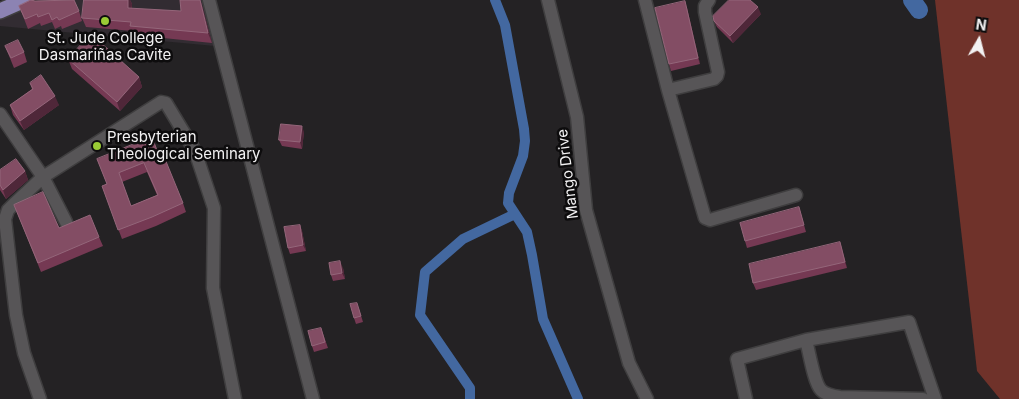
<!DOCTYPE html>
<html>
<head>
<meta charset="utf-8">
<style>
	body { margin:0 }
	#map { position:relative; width:1019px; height:399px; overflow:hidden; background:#242224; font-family:Inter,sans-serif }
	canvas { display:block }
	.north { position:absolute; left:954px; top:15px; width:50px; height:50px; -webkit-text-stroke:4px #0d0c0d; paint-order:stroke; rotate:8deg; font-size:14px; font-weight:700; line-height:20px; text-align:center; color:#f2f1f2 }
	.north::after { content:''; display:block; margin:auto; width:18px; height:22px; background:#f2f1f2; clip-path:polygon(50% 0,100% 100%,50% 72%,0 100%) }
</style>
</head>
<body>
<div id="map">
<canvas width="1019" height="399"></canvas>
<div class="north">N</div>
</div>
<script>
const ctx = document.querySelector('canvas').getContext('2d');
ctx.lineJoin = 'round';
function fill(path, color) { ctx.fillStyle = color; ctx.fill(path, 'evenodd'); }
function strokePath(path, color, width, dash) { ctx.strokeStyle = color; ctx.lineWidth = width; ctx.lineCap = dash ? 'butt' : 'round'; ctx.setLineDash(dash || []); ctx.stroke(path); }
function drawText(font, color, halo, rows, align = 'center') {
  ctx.font = font + ' Inter,sans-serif'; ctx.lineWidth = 5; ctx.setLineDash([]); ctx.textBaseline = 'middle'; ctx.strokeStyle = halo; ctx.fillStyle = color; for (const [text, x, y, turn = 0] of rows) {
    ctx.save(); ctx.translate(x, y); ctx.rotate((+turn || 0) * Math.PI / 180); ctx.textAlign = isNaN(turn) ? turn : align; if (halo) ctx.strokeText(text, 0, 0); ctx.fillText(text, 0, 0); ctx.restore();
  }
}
const built = new Path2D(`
	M38,0h166l11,46 -215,-20v-9z`);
const green = new Path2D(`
	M935,0h84v399h-19l-23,-28z`);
const canal = new Path2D(`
	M495,0l10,25 19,104 1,12 -2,15 -14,37 -1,10 19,29 5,23 11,64 35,80
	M470,399v-11l-50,-73 5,-43 38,-33 52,-25`);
const river = new Path2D(`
	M912,0l7,10`);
const minor = new Path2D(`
	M209,0l104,399
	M548,0l29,117 9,93 43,153 18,36
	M645,0l23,90 37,128 5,2 86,-25
	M668,90l46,-11 3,-3 1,-4 -13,-60v-6l4,-6
	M0,114l43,63 23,45
	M806,340c3,11 8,43 15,50 5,5 12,6 19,7l83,2
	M40,399l-16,-46 -8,-38 -11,-96 3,-9 6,-6 29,-27 118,-75 5,1 29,48 19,57 -1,80 22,111
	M746,399l-9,-40 69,-19 103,-18 26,77`);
const major = new Path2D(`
	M0,11l25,-11`);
const wall = new Path2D(`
	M84,0h46l2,4v5l49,2 20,-9 11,41 -78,-8 -1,-4 -47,-4 -4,-9z
	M35,1l44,10 3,10 -20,8 -1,-3 -6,3 -3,-7 -11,4 -1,-3 -12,6 -9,-23z
	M687,8l13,56 -29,7 -2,-7z
	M761,14l-28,29 -16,-16 -3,-6z
	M5,46l19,6 3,10 -13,6z
	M68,59l71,18 3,10 -22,24 -48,-42z
	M30,83l29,22 -35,25 -11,-15 -3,-10 22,-16z
	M304,132l-2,17 -20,-3 -3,-6z
	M97,159l64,2 22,42 3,9 -30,14 -34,13 -20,-53 5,-2zM147,172l10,23 -26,11 -9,-24z
	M0,170l25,1 3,9 -22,19 -6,-9z
	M14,205l45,23 40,9 4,9 -62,26z
	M799,207l7,25 -59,16 -2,-7z
	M300,225l2,6 4,20 -16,3 -2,-6z
	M840,242l7,26 -91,22 -3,-7z
	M343,268l2,11 -12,2 -2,-6z
	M359,309l4,13 -7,2 -2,-6z
	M321,328l7,20 -14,4 -2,-6z`);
const shadedWall = new Path2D(`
	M128,0h2l2,4 -1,14 -3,-10z
	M200,0h1v2l11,41 -4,-10z
	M685,1l2,7 13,56 -2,-6z
	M758,7l3,7 -28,29 -3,-7z
	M139,77l3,10 -22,24 -3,-9z
	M55,96l4,9 -35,25 -4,-9z
	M302,126l2,6 -2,17 -2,-7z
	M25,171l3,9 -22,19 -3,-9z
	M300,225l2,6 4,20 -3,-6z
	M840,242l2,6 5,20 -2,-6z
	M340,261l3,7 2,11 -3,-6z`);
const building = new Path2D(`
	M31,0l4,1 39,-1 5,11 -20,9 -2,-3 -5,3 -3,-7 -11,4 -1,-3 -12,5 -6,-13z
	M84,0h44v8l53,3 -1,-11h20l8,33 -78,-7 1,-4 -49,-4z
	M729,0h21l8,7 -28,29 -16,-15 -1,-5z
	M685,1l13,57 -29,6 -14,-56z
	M91,34l48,43 -22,25 -49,-43z
	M18,40l6,12 -13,6 -6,-12z
	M41,75l14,21 -35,25 -10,-16 23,-16 -3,-6z
	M281,124l21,2 -2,16 -21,-2z
	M152,137l9,24 4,-2 18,44 -31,14 -34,13 -16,-44 5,-2 -10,-25zM144,163l14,32 -27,11 -12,-33z
	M16,159l9,12 -22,19 -3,-5v-15z
	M43,192l16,36 31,-13 9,22 -61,26 -24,-58z
	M799,207l5,18 -59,16 -5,-18z
	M300,225l3,20 -15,3 -4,-21z
	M840,242l5,20 -92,21 -4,-19z
	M340,261l2,12 -11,2 -2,-12z
	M357,303l4,13 -7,2 -4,-14z
	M321,328l4,14 -13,4 -4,-15z`);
const markers = [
	[105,21,5,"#9acb35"],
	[97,146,5,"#9acb35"]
];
const poiNames = [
	["St. Jude College",105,38],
	["Dasmariñas Cavite",105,55],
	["Presbyterian",107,137,"left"],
	["Theological Seminary",107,154,"left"]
];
const streetNames = [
	["Mango Drive",568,174,-97]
];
fill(built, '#322c32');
fill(green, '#6f322a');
strokePath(canal, '#4368a0', 10);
strokePath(river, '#4368a0', 18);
strokePath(minor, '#3f3e3f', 15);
strokePath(major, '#3f3e3f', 18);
strokePath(minor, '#575557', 12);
strokePath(major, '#8c83b3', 15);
fill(wall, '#753953');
fill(shadedWall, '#4f2739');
fill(building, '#834d64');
strokePath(building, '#94667a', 1);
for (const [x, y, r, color] of markers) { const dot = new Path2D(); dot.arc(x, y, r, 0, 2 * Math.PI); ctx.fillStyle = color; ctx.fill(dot); strokePath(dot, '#0d0c0d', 2); }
drawText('15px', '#f2f1f2', '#0d0c0d', poiNames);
drawText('15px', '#f2f1f2', '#0d0c0d', streetNames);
</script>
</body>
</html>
